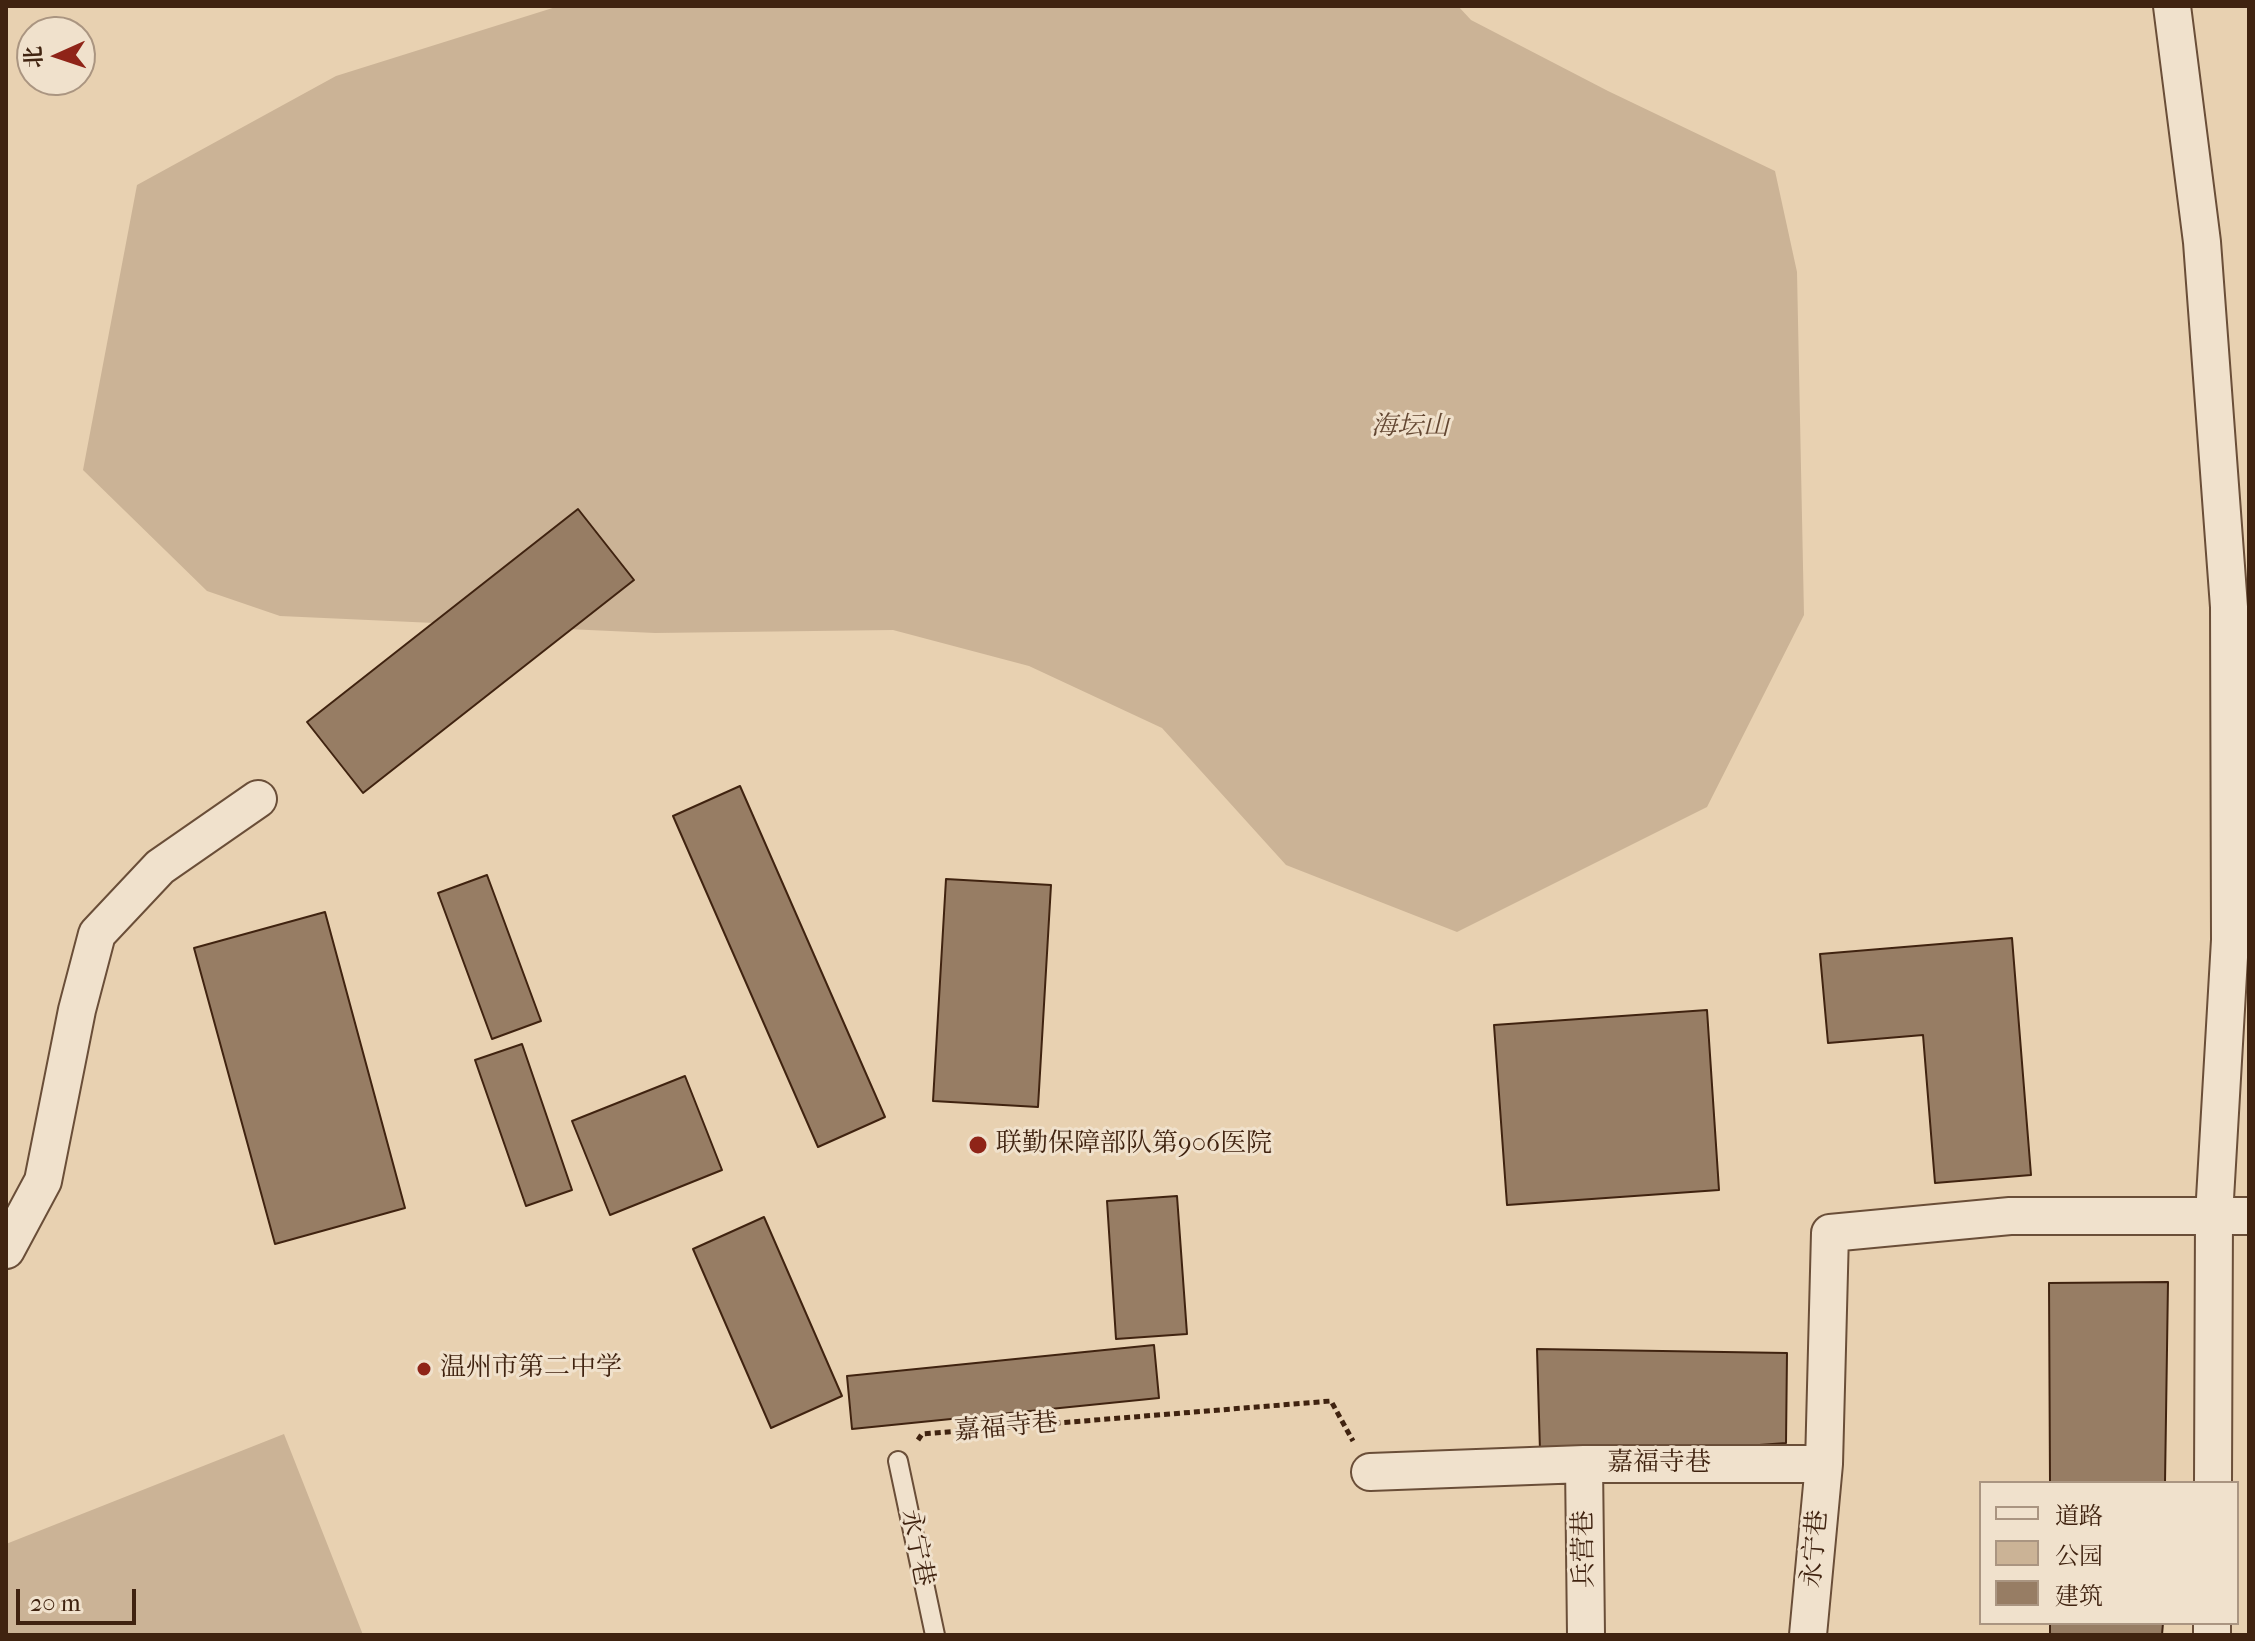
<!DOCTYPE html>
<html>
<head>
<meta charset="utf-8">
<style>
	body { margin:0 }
	#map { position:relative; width:2255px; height:1641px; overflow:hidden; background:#e8d1b1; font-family:"IM FELL French Canon","Noto Serif SC",serif }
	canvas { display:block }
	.frame { position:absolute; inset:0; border:8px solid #402310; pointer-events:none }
	.legend { position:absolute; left:1979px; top:1481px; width:260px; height:144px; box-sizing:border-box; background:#f0e1cc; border:2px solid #aa9581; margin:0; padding:10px 14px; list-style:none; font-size:24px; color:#402310 }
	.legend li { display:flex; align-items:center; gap:16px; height:40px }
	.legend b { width:40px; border:2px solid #aa9581 }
	.north { position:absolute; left:16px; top:16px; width:80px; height:80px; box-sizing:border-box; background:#f0e1cc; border:2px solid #aa9581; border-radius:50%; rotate:267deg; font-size:22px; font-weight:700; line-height:32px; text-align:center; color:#402310 }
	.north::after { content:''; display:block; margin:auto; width:28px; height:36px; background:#8f2418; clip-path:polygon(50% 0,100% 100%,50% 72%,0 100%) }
	.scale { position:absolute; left:16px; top:1589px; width:120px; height:36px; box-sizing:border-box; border:4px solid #402310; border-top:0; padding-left:10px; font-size:24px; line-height:28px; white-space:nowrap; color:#402310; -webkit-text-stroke:6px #f0e1cc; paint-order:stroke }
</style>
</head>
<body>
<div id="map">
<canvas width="2255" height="1641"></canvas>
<div class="frame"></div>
<ul class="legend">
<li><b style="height:10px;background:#f0e1cc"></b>道路</li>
<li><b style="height:22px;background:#cbb396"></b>公园</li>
<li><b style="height:22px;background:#977d64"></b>建筑</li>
</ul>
<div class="north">北</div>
<div class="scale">20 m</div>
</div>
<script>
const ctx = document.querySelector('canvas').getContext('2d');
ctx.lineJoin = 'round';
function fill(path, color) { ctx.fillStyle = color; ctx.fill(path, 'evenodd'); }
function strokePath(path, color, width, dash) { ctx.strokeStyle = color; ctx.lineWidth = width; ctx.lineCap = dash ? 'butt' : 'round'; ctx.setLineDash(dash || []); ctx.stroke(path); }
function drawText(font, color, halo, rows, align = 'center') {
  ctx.font = font + ' "IM FELL French Canon","Noto Serif SC",serif'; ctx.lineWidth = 6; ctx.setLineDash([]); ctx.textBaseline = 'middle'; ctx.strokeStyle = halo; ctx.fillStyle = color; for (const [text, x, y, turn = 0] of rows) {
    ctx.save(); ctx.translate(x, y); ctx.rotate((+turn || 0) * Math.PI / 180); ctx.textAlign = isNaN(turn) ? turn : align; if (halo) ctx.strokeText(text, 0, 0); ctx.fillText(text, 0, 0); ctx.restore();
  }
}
const green = new Path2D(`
	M559,6h899l13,14 137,71 167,80 22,101 7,343 -97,192 -250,125 -171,-67 -124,-137 -133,-62 -136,-36 -238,3 -375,-17 -73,-25 -124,-121 54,-285 199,-109z
	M284,1434l79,201h-357v-91z`);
const building = new Path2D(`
	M578,509l56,71 -271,213 -56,-71z
	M740,786l145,331 -67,30 -145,-331z
	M487,875l54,146 -49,18 -54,-146z
	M946,879l105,6 -13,222 -105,-6z
	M325,912l80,296 -130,36 -81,-296z
	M2012,938l19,237 -96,8 -12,-148 -95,8 -8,-89z
	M1707,1010l12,180 -212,15 -13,-180z
	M522,1044l50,146 -46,16 -51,-146z
	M685,1076l37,94 -112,45 -38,-94z
	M1177,1196l10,138 -71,5 -9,-138z
	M764,1217l78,179 -71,32 -78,-179z
	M2168,1282l-3,201h-115l-1,-200z
	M1154,1345l5,53 -307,31 -5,-53z
	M1537,1349l250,4 -1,90 -134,10 -13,-7 -45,-1 -9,8 -45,-2z
	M2050,1623h113l-1,12h-112z`);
const path = new Path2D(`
	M918,1440l4,-6 409,-33 22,40`);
const lane = new Path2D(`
	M898,1461l37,174`);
const street = new Path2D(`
	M2172,6l30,236 27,365 1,333 -16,276 -1,267
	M6,1250l37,-69 34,-171 20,-76 63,-67 98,-68
	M1584,1464l2,171
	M1370,1472l214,-8h240l6,-231 180,-17h239
	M1808,1635l16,-171
	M2212,1635v-12`);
const markers = [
	[978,1145,10,"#8f2418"],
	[424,1369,8,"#8f2418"]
];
const parkNames = [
	["海坛山",1410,428]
];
const poiNames = [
	["联勤保障部队第906医院",996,1145],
	["温州市第二中学",440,1369]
];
const streetNames = [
	["嘉福寺巷",1006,1428,-5],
	["嘉福寺巷",1659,1464],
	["永宁巷",916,1548,79],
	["兵营巷",1585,1549,-91],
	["永宁巷",1816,1549,-85]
];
fill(green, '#cbb396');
fill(building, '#977d64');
strokePath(building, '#402310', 2);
strokePath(lane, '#6a4e38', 22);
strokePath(street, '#6a4e38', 40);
strokePath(path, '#402310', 5, [6, 4]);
strokePath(lane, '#f0e1cc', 18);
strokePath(street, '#f0e1cc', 36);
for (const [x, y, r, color] of markers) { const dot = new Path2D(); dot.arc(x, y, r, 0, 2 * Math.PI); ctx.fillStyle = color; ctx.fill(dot); strokePath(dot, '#f0e1cc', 3); }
drawText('italic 26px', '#634732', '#f0e1cc', parkNames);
drawText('26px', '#402310', '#f0e1cc', poiNames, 'left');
drawText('26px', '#402310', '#f0e1cc', streetNames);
</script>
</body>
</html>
